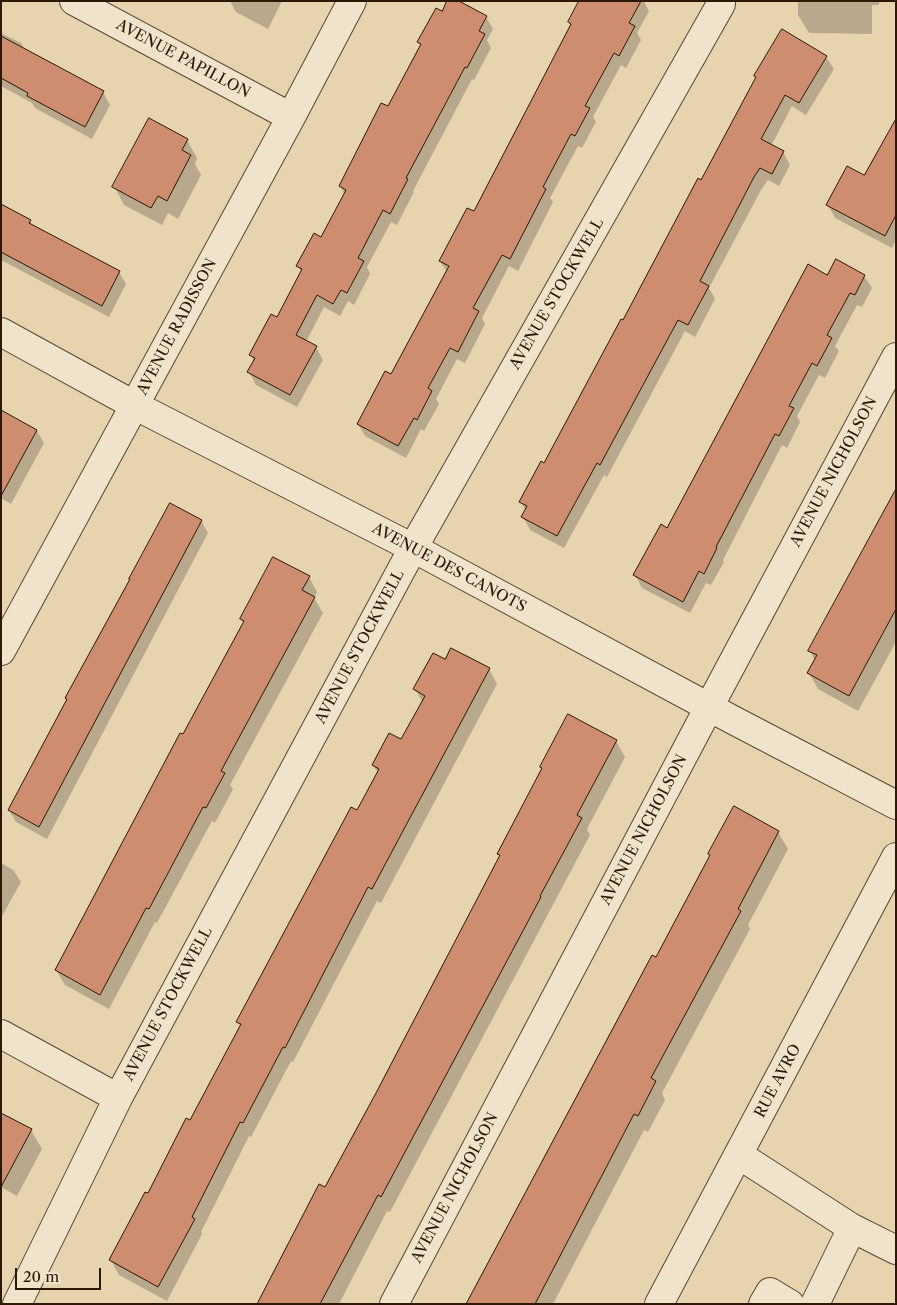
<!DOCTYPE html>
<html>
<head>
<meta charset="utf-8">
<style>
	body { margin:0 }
	#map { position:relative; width:897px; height:1305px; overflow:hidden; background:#e6d4af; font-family:"Libre Caslon Text",serif }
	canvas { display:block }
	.frame { position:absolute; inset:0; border:2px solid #2c1805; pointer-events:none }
	.scale { position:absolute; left:15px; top:1268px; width:86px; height:22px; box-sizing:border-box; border:2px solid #2c1805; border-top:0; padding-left:6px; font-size:15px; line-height:18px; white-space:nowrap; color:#2c1805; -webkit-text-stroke:4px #efe3cb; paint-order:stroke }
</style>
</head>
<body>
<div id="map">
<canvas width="897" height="1305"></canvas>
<div class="frame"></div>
<div class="scale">20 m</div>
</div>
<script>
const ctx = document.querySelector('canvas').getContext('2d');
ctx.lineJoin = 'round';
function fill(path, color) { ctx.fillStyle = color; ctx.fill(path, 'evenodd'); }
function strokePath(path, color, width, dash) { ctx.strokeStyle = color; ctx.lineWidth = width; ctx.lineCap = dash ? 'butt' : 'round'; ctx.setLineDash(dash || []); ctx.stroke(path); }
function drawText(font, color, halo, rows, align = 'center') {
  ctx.font = font + ' "Libre Caslon Text",serif'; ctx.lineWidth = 4.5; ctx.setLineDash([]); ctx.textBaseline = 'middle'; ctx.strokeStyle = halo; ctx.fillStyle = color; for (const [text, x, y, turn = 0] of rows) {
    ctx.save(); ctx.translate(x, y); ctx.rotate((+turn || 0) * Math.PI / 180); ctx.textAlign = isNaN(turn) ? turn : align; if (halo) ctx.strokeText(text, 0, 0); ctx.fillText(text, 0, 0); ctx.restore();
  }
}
const shadow = new Path2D(`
	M230,1h52l-14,28 -32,-17z
	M580,1h64l5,10 -12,22 4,7 -15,28 -5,-3 -28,52 3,5 -14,26 -4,-2 -28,52 3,4 -35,69 -9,-5 -27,52 3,6 -20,39 -8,-4 -21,40 3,5 -15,27 -3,-2 -15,29 -41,-22 -7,-12 33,-48 56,-104 -7,-11 34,-48 98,-186 -3,-5z
	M798,1h81v4h-7v29l-63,-1 -11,-18z
	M442,13l44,4 7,12 -6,11 4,8 -17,32 -2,-1 -59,112 1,1 -17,33 -6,-3 -24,45 3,7 -16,31 -6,-4 -8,15 -16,-9 -18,35 10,5 7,13 -26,47 -41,-22 -7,-13 5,-10 -3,-7 27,-37 24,-45 -4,-7 24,-27 23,-44 -5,-9 48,-78 33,-62 -3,-4z
	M783,31l43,26 8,12 -28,46 -14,-9 -21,40 12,6 7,13 -11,21 -11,-6 -7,10 -52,98 6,11 -20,38 -10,-6 -78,146 -3,-2 -40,73 -34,-18 -7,-13 3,-6 -5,-9 24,-37 156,-283z
	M1,33l20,10 4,7 78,42 7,13 -18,34 -57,-31 -3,-5 -31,-17z
	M896,121v119l-4,8 -57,-30 -7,-13 36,-28z
	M187,140l10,18 -2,6 6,11 -23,44 -10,-6 -6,12 -38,-20 -10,-19z
	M1,205l29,16 3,5 86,46 7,12 -17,33 -108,-57z
	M828,276h36l8,12 -10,19 -5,-2 -22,41 4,5 -14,27 -6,-3 -22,41 3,6 -13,26 -5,-3 -59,115 1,2 -13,23 -5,-2 -16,30 -48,-25 -7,-13 33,-46z
	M1,421l36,10 7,12 -33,61 -10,-6z
	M896,492v150l-38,69 -40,-22 -9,-16 6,-12 -5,-10z
	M201,521l7,12 -161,306 -31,-17 -7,-12 58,-110 -1,-2z
	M309,577l8,15 -3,6 9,15 -93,172 3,4 -18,34 -3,-2 -55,102 -2,-1 -46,87 -44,-24 -9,-15 188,-346 -3,-5z
	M445,661l44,8 8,15 -116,219 -4,-2 -84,161 -2,-1 -40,76 -2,-1 -48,96 1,2 -35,67 -48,-26 -8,-15 80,-138 50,-95 -3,-5 119,-210 21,-39 -5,-8 28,-24 22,-38 -8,-14z
	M616,741l9,16 -38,72 3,6 -200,377 -3,-1 -48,93h-81l68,-115 175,-332 -2,-3 44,-84 -2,-3z
	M778,832l10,17 -40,76 2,4 -88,164 3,7 -17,32 -4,-2 -91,174h-86l190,-345z
	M1,863l12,7 8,12 -20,36z
	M1,1114l30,16 11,19 -25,47 -16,-9z`);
const building = new Path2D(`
	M447,1h12l28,15 -8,15 6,3 -18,34 -2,-1 -59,111 2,1 -18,35 -7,-4 -25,48 6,3 -17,32 -6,-3 -8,14 -16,-9 -21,40 21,11 -27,49 -43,-23 8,-14 -6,-3 22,-41 6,3 25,-48 -6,-3 18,-33 7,4 25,-47 -7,-4 42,-83 7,3 33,-62 -4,-2 19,-34 6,3z
	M579,1h62l-12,22 6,3 -16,30 -5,-3 -29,53 5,2 -15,28 -4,-2 -28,53 3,2 -36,70 -8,-4 -29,53 6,3 -21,41 -8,-4 -22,40 4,3 -15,29 -3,-2 -16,28 -41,-22 28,-53 6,3 58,-108 -10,-5 28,-53 7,3 97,-187 -3,-2z
	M782,29l45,27 -28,47 -14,-8 -24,44 23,12 -12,23 -12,-6 -6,9 -54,104 9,5 -21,39 -10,-5 -78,145 -3,-2 -40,73 -36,-19 6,-11 -8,-4 22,-41 3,2 77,-144 2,1 75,-142 3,2 55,-103 -2,-1z
	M1,36l103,55 -19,36 -58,-31 1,-3 -27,-15z
	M149,118l39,21 -6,11 9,5 -24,46 -9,-5 -7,12 -39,-21z
	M896,119v96l-11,21 -59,-31 21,-39 17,9z
	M1,204l30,16 -2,3 91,48 -18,35 -101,-54z
	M836,259l29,16 -10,20 -5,-2 -23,42 5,3 -15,28 -5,-3 -23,43 5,2 -15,28 -4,-2 -59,113 1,1 -13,26 -5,-3 -16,31 -50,-27 28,-51 6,4 141,-264 19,11z
	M1,410l36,20 -36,66z
	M896,489v120l-47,87 -42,-23 10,-18 -9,-4z
	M170,503l32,17 -163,307 -31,-17 59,-111 -2,-1 65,-119h-1z
	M273,557l37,19 -8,14 13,7 -94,174 4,2 -19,35 -3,-1 -54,102 -3,-1 -46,87 -45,-25 125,-237 3,1 61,-113 -4,-2z
	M451,648l39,20 -118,221 -4,-2 -83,161 -2,-1 -40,76 -3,-1 -48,95 3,2 -37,68 -49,-27 36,-68 3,1 38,-75 4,2 51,-96 -5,-2 115,-215 6,3 22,-41 -7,-4 17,-32 12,6 24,-43 -12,-7 20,-36 12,6z
	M568,714l49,26 -40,75 5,3 -42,78 1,1 -160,300 -3,-2 -58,109h-63l62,-120 6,3 51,-94 124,-238 -3,-1 45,-86 -2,-1z
	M734,806l45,25 -41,78 3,2 -90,167 5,3 -18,35 -4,-2 -99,190h-69l186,-349 4,2 54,-102 -2,-1z
	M1,1113l31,16 -31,58z`);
const minor = new Path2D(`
	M74,1l217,116
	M1,332l133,73 279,143 320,172 163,85
	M1,651l290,-534 61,-116
	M1,1034l117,64
	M739,1155l113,73 44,22
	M17,1304l101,-206 295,-550 308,-544v-3
	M394,1304l315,-597 187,-350
	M659,1304l237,-447
	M763,1304l7,-12 20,12
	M815,1304l37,-76`);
const streetNames = [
	["AVENUE PAPILLON",183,59,28],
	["AVENUE STOCKWELL",557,294,-60],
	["AVENUE RADISSON",177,327,-62],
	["AVENUE NICHOLSON",834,472,-62],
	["AVENUE DES CANOTS",449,568,28],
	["AVENUE STOCKWELL",360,647,-62],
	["AVENUE NICHOLSON",644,830,-62],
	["AVENUE STOCKWELL",168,1004,-62],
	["RUE AVRO",778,1081,-62],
	["AVENUE NICHOLSON",455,1188,-62]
];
fill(shadow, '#0003');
fill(building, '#cd8d6e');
strokePath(building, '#2c1805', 1);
strokePath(minor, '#5a4730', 30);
strokePath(minor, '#efe3cb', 28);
drawText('15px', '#2c1805', '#efe3cb', streetNames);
</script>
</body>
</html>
